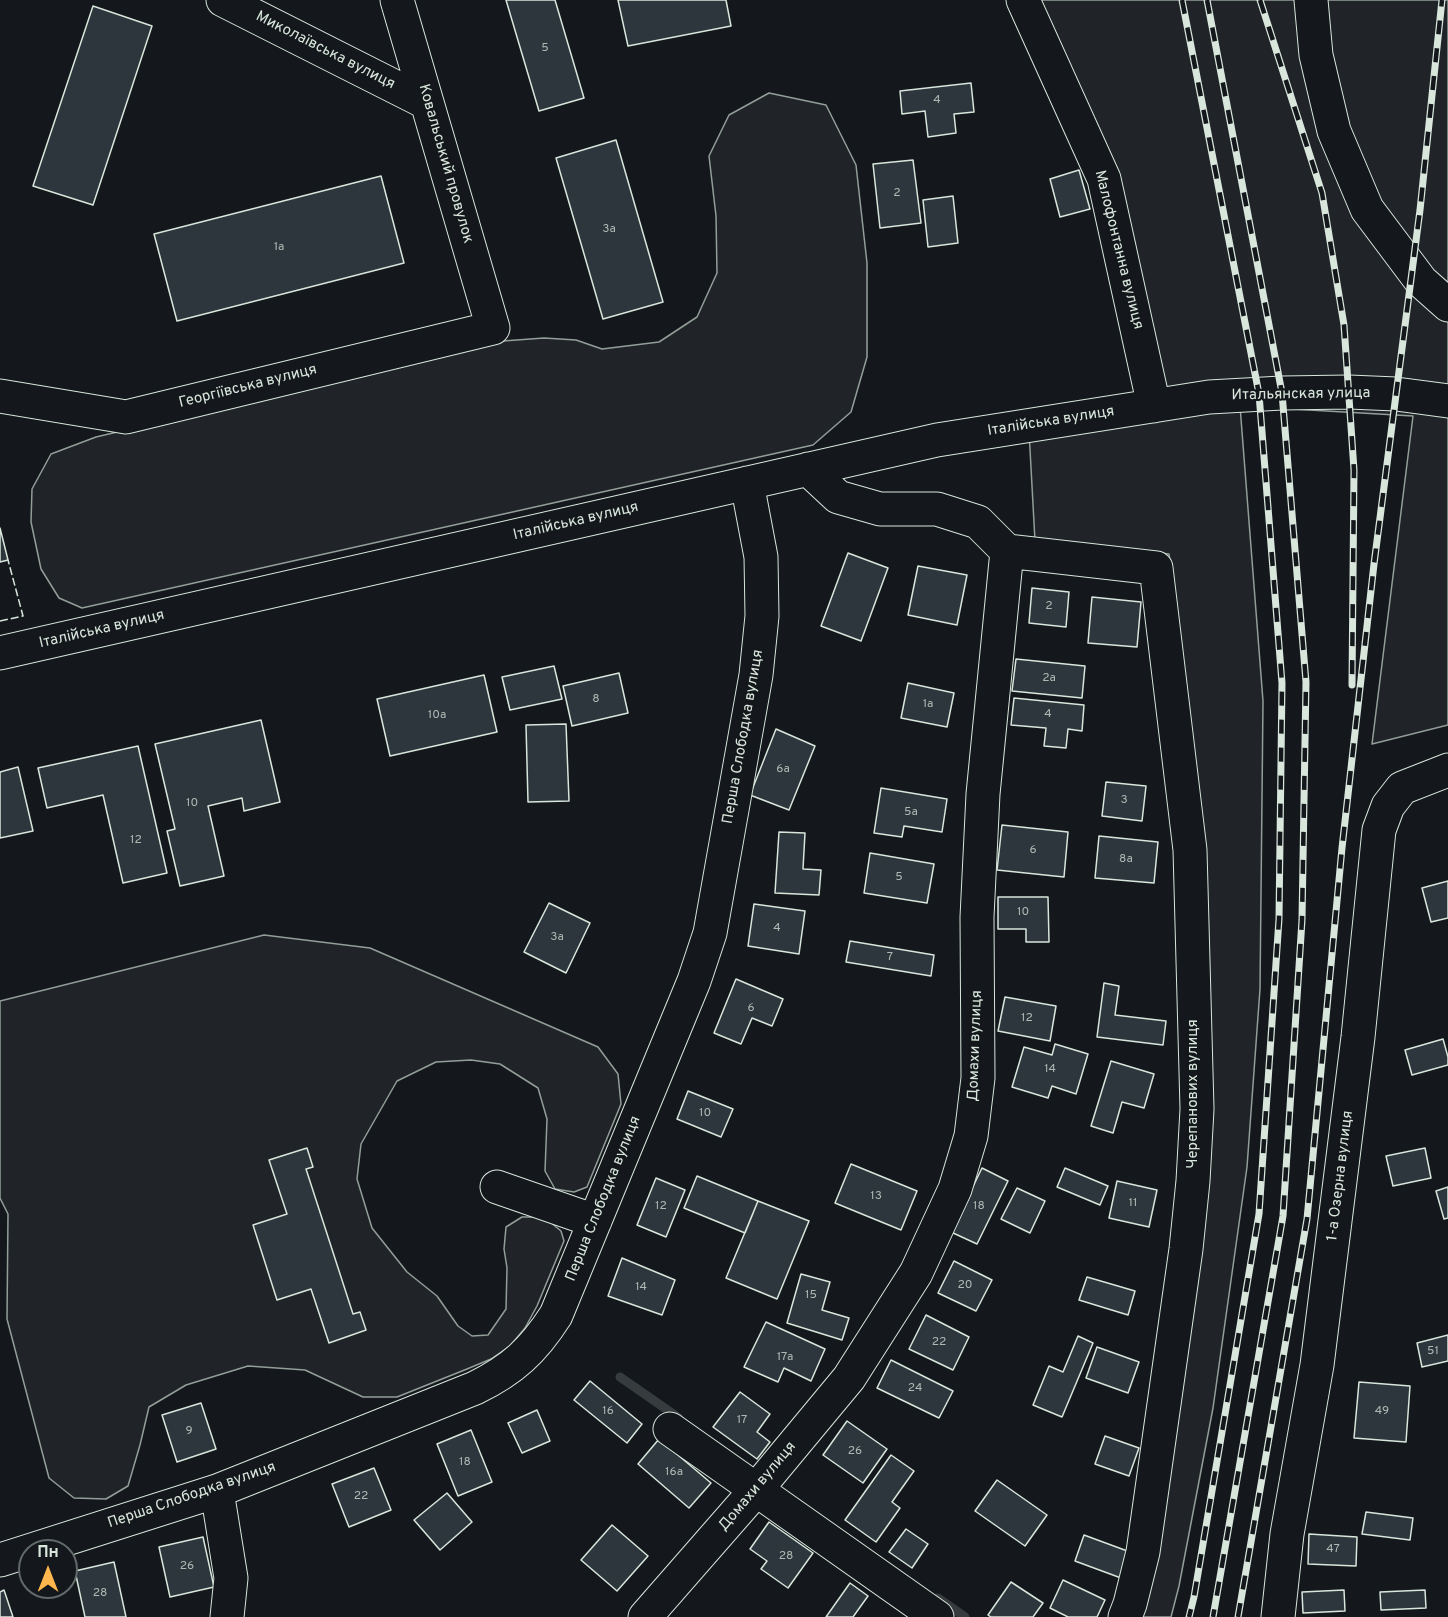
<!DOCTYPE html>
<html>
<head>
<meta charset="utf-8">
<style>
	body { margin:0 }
	#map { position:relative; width:1448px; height:1617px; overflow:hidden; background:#14181c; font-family:Overpass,sans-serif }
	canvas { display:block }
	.north { position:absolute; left:18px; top:1539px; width:60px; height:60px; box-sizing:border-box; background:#14181c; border:2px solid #626a69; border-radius:50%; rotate:0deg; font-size:16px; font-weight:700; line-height:24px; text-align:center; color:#d8e6dc }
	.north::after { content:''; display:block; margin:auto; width:21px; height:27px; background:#ffb74d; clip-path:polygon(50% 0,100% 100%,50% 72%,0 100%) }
</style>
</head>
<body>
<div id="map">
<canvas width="1448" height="1617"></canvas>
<div class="north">Пн</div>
</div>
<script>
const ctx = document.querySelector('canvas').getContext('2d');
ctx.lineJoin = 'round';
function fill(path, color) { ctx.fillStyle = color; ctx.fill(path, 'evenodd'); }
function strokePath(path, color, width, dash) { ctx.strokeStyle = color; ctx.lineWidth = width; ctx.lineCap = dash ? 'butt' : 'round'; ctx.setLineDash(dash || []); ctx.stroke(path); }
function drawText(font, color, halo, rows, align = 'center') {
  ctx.font = font + ' Overpass,sans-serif'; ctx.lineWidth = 4.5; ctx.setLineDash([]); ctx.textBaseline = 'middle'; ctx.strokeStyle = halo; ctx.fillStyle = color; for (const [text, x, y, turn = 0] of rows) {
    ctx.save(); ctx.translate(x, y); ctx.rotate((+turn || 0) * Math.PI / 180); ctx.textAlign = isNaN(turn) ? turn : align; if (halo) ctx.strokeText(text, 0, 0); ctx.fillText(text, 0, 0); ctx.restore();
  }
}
const green = new Path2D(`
	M1038,0h410v725l-76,19 41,-328 -173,-10 23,295 -3,288 -13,178 -34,241 -34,178 -8,31h-32l66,-766 -36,-297 -134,-13 -6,-110 138,-20z
	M769,93l57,12 30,60 11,98v94l-16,55 -38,33 -731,163 -23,-10 -18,-29 -10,-47 1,-33 19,-35 45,-17 407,-96 41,-3 32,2 26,9 57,-7 38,-25 20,-44 -1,-57 -7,-60 20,-41z
	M264,935l106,13 228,99 20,27 3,30 -34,83 -13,5 -19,-3 -10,-18 2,-52 -9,-31 -38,-24 -29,-4 -35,2 -39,19 -36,63 -4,35 15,49 35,44 30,24 21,30 14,10 16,-1 18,-26 1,-41 -3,-19 2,-22 16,-10h22l17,14 3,10 -27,65 -12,22 -15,18 -19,13 -24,10 -70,28h-34l-58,-27 -57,-4 -62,19 -37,22 -9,38 -12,41 -22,13 -32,-1 -25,-20 -42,-159 1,-105 -8,-16v-197z`);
const stream = new Path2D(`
	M620,1377l59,41
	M938,1598l27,19`);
const building = new Path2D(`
	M506,0h49l29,98 -45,13z
	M618,0h108l5,26 -103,20z
	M93,6l59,20 -59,179 -60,-19z
	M971,83l3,29 -20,2 2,19 -28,4 -3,-26 -23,3 -2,-23z
	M616,140l47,162 -60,17 -47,-161z
	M913,160l8,63 -41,5 -7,-64z
	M1079,170l11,39 -30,8 -10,-38z
	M381,176l23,87 -227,58 -23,-87z
	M953,196l5,47 -30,4 -5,-47z
	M0,528l8,32 -8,2z
	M848,553l40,15 -27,73 -40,-15z
	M918,566l49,9 -10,50 -49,-10z
	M1032,588l37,4 -3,35 -37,-4z
	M1092,597l49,5 -4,45 -49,-4z
	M1016,659l69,7 -3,32 -70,-7z
	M554,666l8,33 -52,11 -8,-33z
	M619,673l9,40 -56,13 -9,-40z
	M484,675l13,57 -107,24 -13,-57z
	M908,683l46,10 -7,34 -46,-9z
	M1014,698l70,7 -2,26 -14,-2 -2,19 -22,-2 2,-18 -35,-3z
	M261,720l19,82 -36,9 -2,-13 -34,8 16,70 -44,10 -13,-55 8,-2 -20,-85z
	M566,724l3,77 -41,1 -2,-77z
	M776,729l39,17 -26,64 -39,-15z
	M138,746l29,127 -44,10 -20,-88 -56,13 -9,-40z
	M18,767l15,64 -33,7v-66z
	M1106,782l40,4 -4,35 -40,-5z
	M881,788l66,11 -5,33 -38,-6 -2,11 -28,-4z
	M1002,825l66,7 -4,45 -67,-7z
	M779,832l26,1 -2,36 18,1 -2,25 -44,-2z
	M1099,836l59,6 -4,41 -59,-5z
	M870,853l64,11 -7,39 -63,-10z
	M1448,881v37l-17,4 -9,-34z
	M998,897h50l1,45h-23v-13h-28z
	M549,903l41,20 -24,50 -42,-21z
	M754,904l51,7 -6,43 -51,-8z
	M850,941l84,14 -3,21 -85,-14z
	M736,979l47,20 -11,27 -20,-8 -11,26 -27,-11z
	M1104,983l15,3 -4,29 51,6 -3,24 -66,-8z
	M1005,997l51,9 -6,35 -52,-10z
	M1443,1039l5,18v8l-36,10 -7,-25z
	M1055,1044l33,10 -12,40 -24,-8 -4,12 -36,-11 12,-40 28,8z
	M1111,1061l43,13 -10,34 -22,-6 -9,31 -22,-7z
	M688,1091l45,18 -12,28 -44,-18z
	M307,1148l6,19 -7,2 47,145 7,-2 6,18 -37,13 -18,-54 -34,11 -24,-75 34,-11 -18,-54z
	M1425,1148l6,30 -38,8 -7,-30z
	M851,1164l66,27 -16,39 -66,-27z
	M982,1168l26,13 -31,63 -26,-12z
	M1065,1168l43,18 -8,19 -43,-18z
	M697,1176l61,25 -13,32 -61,-25z
	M656,1178l29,12 -19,47 -29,-12z
	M1117,1181l40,9 -8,37 -40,-9z
	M1448,1187v31l-4,1 -8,-28z
	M1017,1188l28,13 -15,32 -29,-14z
	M758,1201l51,20 -32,78 -51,-21z
	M622,1258l53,22 -13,35 -54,-19z
	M954,1261l38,19 -16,31 -38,-18z
	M801,1274l29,8 -8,28 27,8 -7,22 -55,-17z
	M1087,1277l48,14 -7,24 -49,-15z
	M926,1315l43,22 -16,33 -44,-21z
	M766,1322l59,27 -14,32 -27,-13 -6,14 -34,-15z
	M1448,1335v26l-26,6 -5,-24z
	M1078,1336l15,7 -31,74 -29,-12 16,-39 14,6z
	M1097,1347l42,15 -11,31 -42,-15z
	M891,1360l62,31 -14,27 -62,-30z
	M590,1381l52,43 -15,19 -53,-43z
	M1359,1382l51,4 -4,56 -52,-4z
	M740,1392l30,22 -13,18 13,10 -13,17 -44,-32z
	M201,1403l15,46 -39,13 -15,-47z
	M537,1410l13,31 -28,12 -14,-30z
	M847,1421l40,28 -24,34 -40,-28z
	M471,1430l21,52 -34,14 -21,-52z
	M1105,1436l34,12 -10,28 -34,-12z
	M659,1439l52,44 -22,25 -51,-44z
	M891,1455l23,16 -22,31 8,6 -24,34 -31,-22z
	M374,1468l17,42 -42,17 -17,-43z
	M997,1480l50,35 -22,31 -50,-35z
	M447,1493l25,29 -32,28 -26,-30z
	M1366,1512l47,6 -3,22 -48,-6z
	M769,1522l44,31 -25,35 -27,-19 6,-8 -17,-12z
	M612,1525l36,31 -31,35 -36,-31z
	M906,1529l22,15 -16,24 -23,-16z
	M1309,1534l48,3 -1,29 -48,-2z
	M1084,1535l46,17 -9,26 -46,-17z
	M203,1537l11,50 -44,10 -11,-50z
	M114,1562l12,55h-41l-10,-46z
	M1063,1580l42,20 -8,17h-29l-18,-9z
	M1011,1582l32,21 -10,14h-42l-3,-2z
	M850,1583l18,13 -15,21h-27z
	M4,1590l9,27h-13v-25z
	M1344,1590l1,21 -42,2 -1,-21z
	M1425,1590l1,18 -45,2 -1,-18z`);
const minor = new Path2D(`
	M223,0l204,103
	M1023,0l81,179 50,227
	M1311,0l5,55 18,76 33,78 54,72 27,24
	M0,396l126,21 367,-89 -96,-328
	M808,469l30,28 42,12h57l41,13 29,29 149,17 34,282 7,259 -4,72 -7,68 -43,303 -13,52 -5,13
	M0,653l937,-213 272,-43 73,-4 67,-1 47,2 52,7
	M497,1187l98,34
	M670,1429l267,188
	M217,1491l14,87 -4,39
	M0,1560l217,-69 258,-103c37,-18 58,-37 81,-73l138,-334 16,-48 46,-258 6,-59 -1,-59 -14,-74
	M645,1617l111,-127 93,-112 67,-105 39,-84 16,-53 7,-58 -1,-161 6,-123 24,-243
	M1278,1617l9,-83 30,-169 41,-328 21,-207 9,-24 14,-18 46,-18`);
const rail = new Path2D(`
	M1182,0l77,394 23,289 -3,236 -20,295 -65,383 -5,20
	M1207,0l75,393 24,289 -4,238 -19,296 -70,401
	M1260,0l62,193 22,132 10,145 -2,215
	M1238,1617l69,-398 35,-371 32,-284 46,-354 22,-210`);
const fence = new Path2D(`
	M0,621l23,-5 -15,-56`);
const numberNames = [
	["5",545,49],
	["4",937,101],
	["2",897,194],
	["3а",609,230],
	["1а",279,248],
	["2",1049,607],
	["2а",1049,679],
	["8",596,700],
	["1а",928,705],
	["4",1048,715],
	["10а",437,716],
	["6а",783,770],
	["3",1124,801],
	["10",192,804],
	["5а",911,813],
	["12",136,841],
	["6",1033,851],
	["8а",1126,860],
	["5",899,878],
	["10",1023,913],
	["4",777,929],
	["3а",557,938],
	["7",890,958],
	["6",751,1009],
	["12",1027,1019],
	["14",1050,1070],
	["10",705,1114],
	["13",876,1197],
	["11",1133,1204],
	["12",661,1207],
	["18",979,1207],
	["20",965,1286],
	["14",641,1288],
	["15",811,1296],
	["22",939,1343],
	["51",1433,1352],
	["17а",785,1358],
	["24",915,1389],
	["16",608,1412],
	["49",1382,1412],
	["17",742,1421],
	["9",189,1432],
	["26",855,1452],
	["18",465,1463],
	["16а",674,1473],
	["22",361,1497],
	["47",1333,1550],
	["28",786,1557],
	["26",187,1567],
	["28",100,1594]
];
const streetNames = [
	["Миколаївська вулиця",325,51,27],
	["Ковальський провулок",445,164,74],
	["Малофонтанна вулиця",1118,250,76],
	["Георгіївська вулиця",248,387,-14],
	["Итальянская улица",1301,395,-1],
	["Італійська вулиця",1051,422,-9],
	["Італійська вулиця",576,522,-13],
	["Італійська вулиця",102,630,-13],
	["Перша Слободка вулиця",744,737,-80],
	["Домахи вулиця",976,1046,-88],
	["Черепанових вулиця",1194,1094,-90],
	["1-а Озерна вулиця",1341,1176,-83],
	["Перша Слободка вулиця",604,1199,-68],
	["Домахи вулиця",758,1487,-50],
	["Перша Слободка вулиця",192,1496,-19]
];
fill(green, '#202428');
strokePath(green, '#939e99', 1.5);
strokePath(stream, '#363b3e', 9);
fill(building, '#2c363c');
strokePath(building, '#d8e6dc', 1.5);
strokePath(minor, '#d8e6dc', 35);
strokePath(minor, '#14181c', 33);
strokePath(rail, '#d8e6dc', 7);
strokePath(rail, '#14181c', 4.5, [14]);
strokePath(fence, '#d8e6dc', 1.5, [8, 3]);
drawText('12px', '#adbab4', null, numberNames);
drawText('15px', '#d8e6dc', '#14181c', streetNames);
</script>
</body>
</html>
